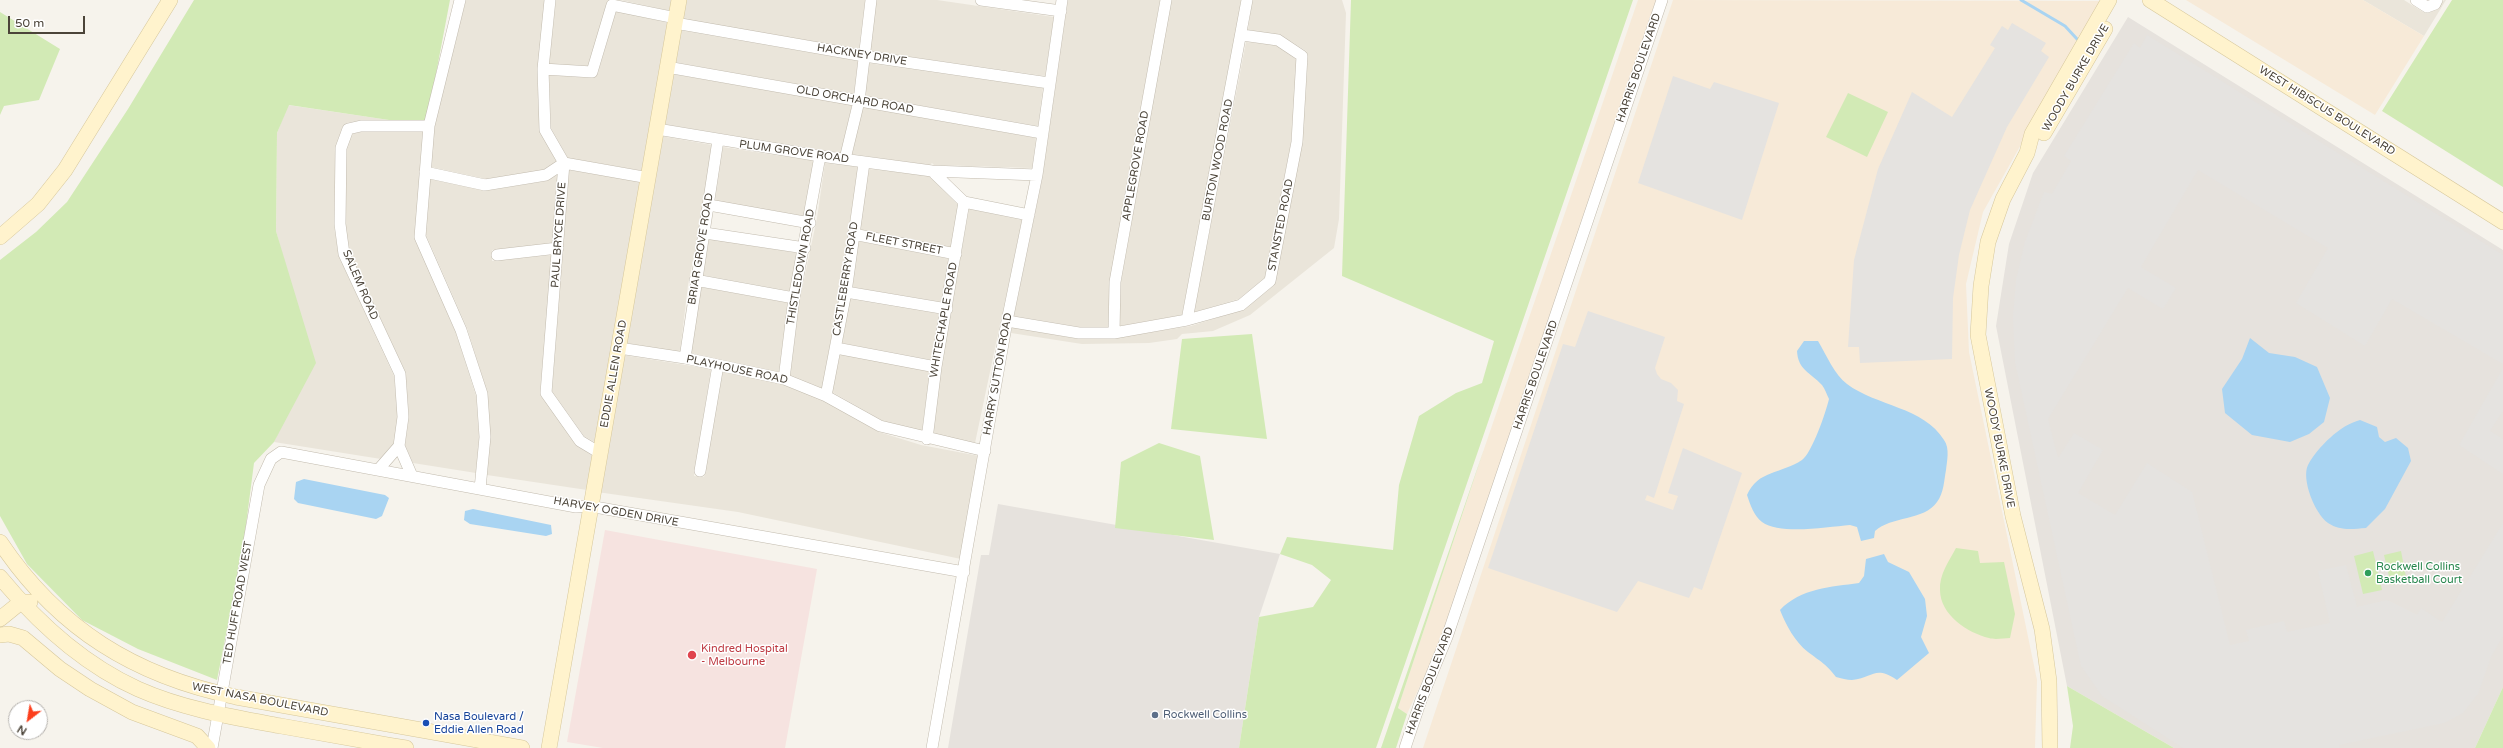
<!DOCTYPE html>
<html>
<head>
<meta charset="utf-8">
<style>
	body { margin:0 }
	#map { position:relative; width:2503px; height:748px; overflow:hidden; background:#f6f3ec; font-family:"Varela Round",sans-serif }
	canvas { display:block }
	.north { position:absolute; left:8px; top:700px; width:40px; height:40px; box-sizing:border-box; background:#fff; border:1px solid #b7b4b0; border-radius:50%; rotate:211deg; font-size:11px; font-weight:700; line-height:16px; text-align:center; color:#4b4439 }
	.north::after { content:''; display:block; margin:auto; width:14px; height:18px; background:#fc3f1d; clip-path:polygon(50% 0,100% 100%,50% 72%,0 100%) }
	.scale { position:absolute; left:8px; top:16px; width:77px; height:18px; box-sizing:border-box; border:2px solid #4b4439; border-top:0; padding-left:5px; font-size:12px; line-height:14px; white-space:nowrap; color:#4b4439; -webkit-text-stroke:3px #fff; paint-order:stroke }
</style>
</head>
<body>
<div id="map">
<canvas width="2503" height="748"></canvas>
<div class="north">N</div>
<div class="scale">50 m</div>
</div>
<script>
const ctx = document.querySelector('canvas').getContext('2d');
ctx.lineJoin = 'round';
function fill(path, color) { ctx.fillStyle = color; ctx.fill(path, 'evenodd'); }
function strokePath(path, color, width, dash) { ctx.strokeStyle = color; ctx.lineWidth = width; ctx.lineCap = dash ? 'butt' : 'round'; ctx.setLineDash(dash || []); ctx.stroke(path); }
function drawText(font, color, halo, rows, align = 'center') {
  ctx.font = font + ' "Varela Round",sans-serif'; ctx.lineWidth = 3; ctx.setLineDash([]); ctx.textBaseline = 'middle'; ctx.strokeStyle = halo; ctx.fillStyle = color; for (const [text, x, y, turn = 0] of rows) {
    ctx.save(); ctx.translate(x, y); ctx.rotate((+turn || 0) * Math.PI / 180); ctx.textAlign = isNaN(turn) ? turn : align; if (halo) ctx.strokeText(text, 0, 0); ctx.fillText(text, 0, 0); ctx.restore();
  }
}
const residential = new Path2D(`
	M466,0h79l-8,74 3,57 17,31 -13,8 -58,9 -55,-12 3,-41z
	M556,0h56l-23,66 -40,-2z
	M620,0h53l-2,11z
	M684,0h181l-6,49 -178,-30z
	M876,0h61l117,17 -9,59 -175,-25z
	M1068,0h92l-50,282 -2,45h-28l-66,-11 28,-136z
	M1171,0h70l-6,40 -53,275 -63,11 2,-44z
	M1252,0h90l4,13 -7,206 -5,29 -84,67 -37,16 -31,3 -5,5 -28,4 -67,1 -71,-11 1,-6 66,12h30l83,-13 53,-17 29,-23 29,-143 6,-87 -2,-5 -25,-16 -33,-5z
	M2363,0h41l19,12 5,1 9,-4 7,-9h2l-22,36z
	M616,11l53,12 -25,148 -76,-13 -17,-30 -2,-53 42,3 7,-5z
	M679,30l179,31 -4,33 -180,-32z
	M1246,42l30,3 21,15 -6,82 -26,136 -26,21 -45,13z
	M868,63l175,25 -5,38 -173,-30z
	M672,74l180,31 -11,48 -178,-29z
	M288,105l101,15h-27l-15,3 -4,5 -7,18 -2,80 5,31 55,119 4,42 -4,26 -13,15 -107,-17 10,-22 9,-128 -17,-61 1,-98z
	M863,107l173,31 -4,30 -98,-3 -2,-2 -2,2 -78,-11z
	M361,132h62l-8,105 41,96 20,63 3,42 -3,35 -63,-10 -8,-18 4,-29 -4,-45 -56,-119 -4,-29 1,-75 6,-14z
	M661,136l51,9 -13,87 -11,53 -8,67 -54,-9z
	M723,147l91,14 -9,55 -90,-15z
	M825,163l33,4 -18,125 -18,96 -32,-13 10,-77 17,-80z
	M869,169l60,7 29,29 -7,43 -92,-19z
	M569,170l73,12 -46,261 -12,-7 -32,-45z
	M558,174l-5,69 -61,7v11l60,-6 -12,138 36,51 17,12 -6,34 -100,-15 3,-38 -3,-45 -20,-64 -41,-93 4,-56 56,12 60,-10z
	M969,209l53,11 -47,223 -42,-9 8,-67z
	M709,239l89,14 -8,38 -88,-16z
	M858,241l91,18 -7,43 -90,-15z
	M700,287l88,16 -9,69 -88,-19z
	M850,299l90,15 -8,46 -90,-17z
	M840,354l90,17 -8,60 -39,-10 -51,-29z
	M623,355l88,14 -17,107 10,1 18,-105 60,12 42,17 55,31 42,13 58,11 -18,103 -223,-47 -141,-20z`);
const commercial = new Path2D(`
	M1638,0h18l-213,636 -36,78 -9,-6 86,-259z
	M1673,0l429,1 -119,211 -17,72 3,68 68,328 -2,68h-612z
	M2186,0h177l61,36 -49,79z`);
const industrial = new Path2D(`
	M2128,17l375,233v437l-28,61h-301l-107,-62 -71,-360 13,-82 24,-71z
	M998,504l282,50 -21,63 -20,131h-291l33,-193h8z`);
const medical = new Path2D(`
	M605,530l212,39 -32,179h-182l-36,-6z`);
const green = new Path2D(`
	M194,0h256l-15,79 -10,41h-36l-100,-15 -12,28 -1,98 40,132 -42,79 -20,21 -11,85 -26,132 -79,-31 -56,-29 -55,-56 -27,-48v-256l36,-28 31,-30 61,-93z
	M1351,0h282l-257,748h-137l20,-131 54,-10 18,-27 -19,-15 -32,-11 7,-17 106,13 6,-65 20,-69 37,-23 26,-10 12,-42 -152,-65z
	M2452,0h51v187l-121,-76z
	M0,12l60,37 -21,51 -35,6 -4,9z
	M1848,93l40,19 -21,45 -41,-20z
	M1252,334l15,105 -96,-10 11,-90z
	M1159,443l41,13 14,84 -99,-12 6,-66z
	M1484,449l-86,259 9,6 -11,34h-15z
	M1956,548l22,3 2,12 24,-1 11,52 -5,24c-6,0 -15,2 -21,0 -21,-5 -49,-23 -49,-48 -1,-15 9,-29 16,-42z
	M2373,551l9,39 -19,4 -9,-38z
	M2401,551l6,31 -16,3 -7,-30z
	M2067,686l107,62h-104l3,-22z
	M2503,687v61h-28z`);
const parking = new Path2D(`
	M2012,23l34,20 -5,8 8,6 -42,70 -37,83 -11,45 -6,43 -1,61 -92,4 -1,-16h-11l6,-87 24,-91 34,-77 40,25 43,-69 -5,-3 12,-19 6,4z
	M2147,35l356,220v109l-111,-65 -27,47 -69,-43 32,-55 -130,-78 -57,97 35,21 -13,21 -35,-21 -80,131 10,39 16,-25 29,17 -25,43 37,22 32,-52 45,29 38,153 19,-4 -3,-11 38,-9 3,11 43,-9 -12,-52 28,-6 11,42 30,-7 30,15 4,-7 21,14 61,-99v113l-12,21 -13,37 -15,19 -19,10 -105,22 1,3h-157l-81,-52 -21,-30 -66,-304 -2,-45 3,-37 9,-38 19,-50 8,2 19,-33 -7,-5 70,-113 6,5z
	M1673,76l37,13 4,-7 65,21 -37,117 -104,-37z
	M1588,311l77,26 -10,31 2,6 4,5 10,4 7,7 -1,11 7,3 -30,94 -7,-3 -2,5 28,10 5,-14 -10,-3 15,-45 59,25 -40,117 -8,-3 -5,11 -51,-17 -21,31 -129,-44 75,-224 12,3z
	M2503,368v43l-13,20 13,8v35l-44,-29z`);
const water = new Path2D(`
	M2250,338l19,15 26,4 22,10 13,31 -6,24 -15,12 -19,8 -38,-7 -27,-22 -3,-24 20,-30z
	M1804,341h14c9,15 16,33 29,43 29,22 77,23 97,56 6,8 3,21 2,30 -2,10 -2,23 -9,32 -13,19 -46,14 -62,29l-1,7 -13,3 -4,-14 -7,-2c-23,2 -70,10 -88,-3 -8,-6 -12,-18 -15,-27 11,-25 34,-21 55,-35 10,-7 24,-48 27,-61 -2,-4 -4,-10 -7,-14 -12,-13 -24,-15 -25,-34z
	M2360,420l17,7 2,10 6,5 11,-4 12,10 3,13 -26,48 -19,19c-14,1 -26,3 -38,-5 -13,-9 -27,-44 -20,-58 10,-18 32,-40 52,-45z
	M304,479l81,16 4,3 -7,18 -6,3 -78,-16 -4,-4 2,-17z
	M473,509l78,16 1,9 -6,2 -76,-12 -6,-4 1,-9z
	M1884,554l4,8 21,10 16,27 2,17 -6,21 8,16 -32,27c-23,-15 -23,-2 -45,0 -5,0 -11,-2 -16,-3 -11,-14 -15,-15 -28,-25 -13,-10 -22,-27 -28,-42 21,-22 51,-23 79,-27l5,-7 2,-17z`);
const stream = new Path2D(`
	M2021,0l44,26 12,13`);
const street = new Path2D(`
	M460,0l-31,126 -9,111 41,93 21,64 3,43 -5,52
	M550,0l-7,69 2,61 19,33 -18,230 34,48 20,12
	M981,0l80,11
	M2416,0l11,7 8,-3 2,-4
	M675,23l189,33 185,27
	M667,67l375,66
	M543,69l49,3 20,-67 64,13
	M657,129l163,27 112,15 105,4
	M845,159l14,-58 12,-101
	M932,171l32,31 65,13
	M425,172l60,13 61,-10 18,-12 85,15
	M709,205l101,18
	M705,233l100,15
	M853,234l103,20
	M497,255l61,-7
	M695,280l99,18
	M846,292l101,17
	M1187,320l60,-320
	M1007,321l72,12h35l73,-13 54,-15 29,-24 27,-139 5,-86 -24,-16 -36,-5
	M1114,333l1,-51 51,-282
	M619,348l66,10 99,21 42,17 54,30 105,25
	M836,348l100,19
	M685,358l33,-218
	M784,379l10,-81 26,-142
	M826,396l20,-104 18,-129
	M927,439l9,-72 28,-165
	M399,446l4,-29 -3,-43 -56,-120 -4,-30 1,-76 7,-19 13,-3h68
	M378,470l21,-24 13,30
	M700,471l18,-106
	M212,748l47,-263 12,-26 10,-7 295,55 13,-1 375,66
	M932,748l75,-427 30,-146 25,-175
	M1405,748l16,-48 26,-63 215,-637`);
const secondary = new Path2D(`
	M2150,0l353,222
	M2044,133l61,-104
	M0,237l38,-33 27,-34 105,-170
	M0,542c58,87 135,134 236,155l286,51
	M0,577c38,46 83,87 138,112 45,20 94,28 143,37 41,7 83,15 125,22
	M0,619l21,-17h9
	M0,635l9,-1 14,4 37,31 30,20 42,23 65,24 11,12
	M549,748l130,-748
	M2050,748l-1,-67 -7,-52 -29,-113 -35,-181 3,-49 7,-44 15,-43 24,-46 5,-19 77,-134`);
const markers = [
	[2368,573,4,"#2e9e5b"],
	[692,655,5,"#e0444e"],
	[1155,715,4,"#5c6f8a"],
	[426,723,4,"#1a4fb4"]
];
const streetNames = [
	["HACKNEY DRIVE",862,55,9],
	["HARRIS BOULEVARD",1639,68,-71],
	["WOODY BURKE DRIVE",2076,78,-60],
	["OLD ORCHARD ROAD",855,100,10],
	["WEST HIBISCUS BOULEVARD",2327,111,32],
	["PLUM GROVE ROAD",794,152,8],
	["BURTON WOOD ROAD",1218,160,-79],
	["APPLEGROVE ROAD",1136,166,-80],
	["STANSTED ROAD",1281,225,-79],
	["PAUL BRYCE DRIVE",559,235,-86],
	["FLEET STREET",904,244,11],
	["BRIAR GROVE ROAD",701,249,-81],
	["THISTLEDOWN ROAD",801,267,-80],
	["CASTLEBERRY ROAD",846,279,-81],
	["SALEM ROAD",360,285,67],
	["WHITECHAPLE ROAD",944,320,-80],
	["PLAYHOUSE ROAD",737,370,12],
	["EDDIE ALLEN ROAD",614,374,-80],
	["HARRY SUTTON ROAD",998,374,-80],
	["HARRIS BOULEVARD",1536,375,-71],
	["WOODY BURKE DRIVE",1999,448,79],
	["HARVEY OGDEN DRIVE",616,512,10],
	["TED HUFF ROAD WEST",238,603,-80],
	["HARRIS BOULEVARD",1430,681,-69],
	["WEST NASA BOULEVARD",260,700,11]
];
const leisureNames = [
	["Rockwell Collins",2376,567],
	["Basketball Court",2376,580]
];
const healthNames = [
	["Kindred Hospital",701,649],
	["- Melbourne",701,662]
];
const serviceNames = [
	["Rockwell Collins",1163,715]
];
const transitNames = [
	["Nasa Boulevard /",434,717],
	["Eddie Allen Road",434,730]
];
fill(residential, '#eae5da');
fill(commercial, '#f7ead8');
fill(industrial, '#e6e2dd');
fill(medical, '#f6e3e0');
fill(green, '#d2eab5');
fill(parking, '#e5e3e0');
fill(water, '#a9d4f2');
strokePath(stream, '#a9d4f2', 3);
strokePath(street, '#c2bbae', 12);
strokePath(secondary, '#d6c79b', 16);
strokePath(street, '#fff', 11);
strokePath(secondary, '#fff3cd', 15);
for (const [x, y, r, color] of markers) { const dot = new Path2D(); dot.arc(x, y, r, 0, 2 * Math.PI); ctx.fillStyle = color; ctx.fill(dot); strokePath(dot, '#fff', 1.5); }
drawText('11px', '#4b4439', '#fff', streetNames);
drawText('11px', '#27864d', '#fff', leisureNames, 'left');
drawText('11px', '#be3a42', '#fff', healthNames, 'left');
drawText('11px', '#4e5e75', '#fff', serviceNames, 'left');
drawText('11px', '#164399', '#fff', transitNames, 'left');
</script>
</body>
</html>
